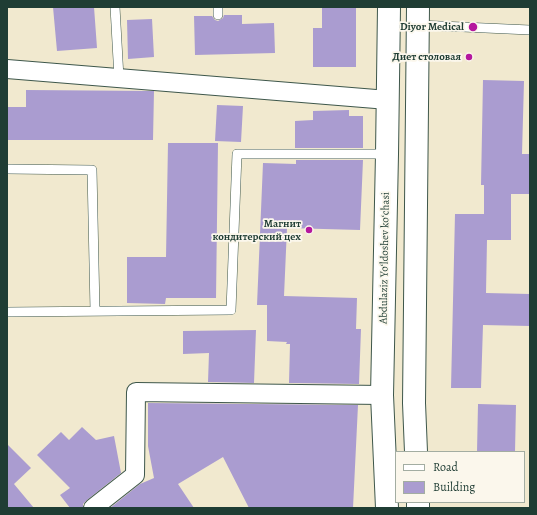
<!DOCTYPE html>
<html>
<head>
<meta charset="utf-8">
<style>
	body { margin:0 }
	#map { position:relative; width:537px; height:515px; overflow:hidden; background:#f1e9cf; font-family:Alegreya,serif }
	canvas { display:block }
	.frame { position:absolute; inset:0; border:8px solid #1f3d34; pointer-events:none }
	.legend { position:absolute; left:395px; top:451px; width:130px; height:52px; box-sizing:border-box; background:#fbf7ec; border:1px solid #a3ada2; margin:0; padding:5px 7px; list-style:none; font-size:12px; color:#1f3d34 }
	.legend li { display:flex; align-items:center; gap:8px; height:20px }
	.legend b { width:20px; border:1px solid #a3ada2 }
</style>
</head>
<body>
<div id="map">
<canvas width="537" height="515"></canvas>
<div class="frame"></div>
<ul class="legend">
<li><b style="height:5px;background:#fff"></b>Road</li>
<li><b style="height:11px;background:#aa9cd0"></b>Building</li>
</ul>
</div>
<script>
const ctx = document.querySelector('canvas').getContext('2d');
ctx.lineJoin = 'round';
function fill(path, color) { ctx.fillStyle = color; ctx.fill(path, 'evenodd'); }
function strokePath(path, color, width, dash) { ctx.strokeStyle = color; ctx.lineWidth = width; ctx.lineCap = dash ? 'butt' : 'round'; ctx.setLineDash(dash || []); ctx.stroke(path); }
function drawText(font, color, halo, rows, align = 'center') {
  ctx.font = font + ' Alegreya,serif'; ctx.lineWidth = 3.5; ctx.setLineDash([]); ctx.textBaseline = 'middle'; ctx.strokeStyle = halo; ctx.fillStyle = color; for (const [text, x, y, turn = 0] of rows) {
    ctx.save(); ctx.translate(x, y); ctx.rotate((+turn || 0) * Math.PI / 180); ctx.textAlign = isNaN(turn) ? turn : align; if (halo) ctx.strokeText(text, 0, 0); ctx.fillText(text, 0, 0); ctx.restore();
  }
}
const building = new Path2D(`
	M53,7h41l3,41 -40,3z
	M322,7h34v60h-43v-39h9z
	M224,15h18v9l32,-1 1,30 -80,2 -1,-39h18l3,4 3,1 5,-3z
	M152,19l2,38 -26,2 -1,-39z
	M483,80l41,1 -2,73h8v40h-19v46h-24l-1,53 44,1v32l-47,-1 -2,63h-30l4,-174h29v-29h-3z
	M26,90l128,1 -1,49h-146v-33h19z
	M217,105l26,1 -2,36 -26,-1z
	M349,110v6h14v32h-68v-27l18,-1v-9z
	M168,143h50l-2,155h-50l-1,6 -38,-1v-46h39z
	M296,160h67l-3,70 -73,-2 -3,68 73,2 -1,31h5l-2,55 -70,-1 1,-39h-4l1,-2 -20,-1v-36h-10l6,-142 33,1z
	M256,330l-2,53 -46,-1 1,-29 -26,1v-23z
	M148,403l210,2 -5,103h-104l-26,-51 -45,27 16,24h-84l30,-24 14,-6 -6,-32z
	M478,404l38,1 -1,47h-38z
	M82,427l14,13 18,-4 7,37 -34,27 -4,4v4h-13l-10,-13 10,-7 -33,-33 24,-23 8,8z
	M7,444l24,24 -17,16 20,24h-27z`);
const lane = new Path2D(`
	M115,7l4,71
	M218,15v-8
	M418,25l112,5
	M7,169l85,1 3,141
	M7,312l224,-2 6,-156h150`);
const street = new Path2D(`
	M7,69l381,31
	M93,508l42,-33 1,-83 246,3`);
const secondary = new Path2D(`
	M416,452l-2,-49 4,-396
	M418,502v6
	M387,508l-5,-113 5,-241 2,-147`);
const markers = [
	[473,27,5,"#b5179e"],
	[469,57,4,"#b5179e"],
	[309,230,4,"#b5179e"]
];
const poiNames = [
	["Diyor Medical",464,27],
	["Диет столовая",461,57],
	["Магнит",301,224],
	["кондитерский цех",301,237]
];
const streetNames = [
	["Abdulaziz Yoʻldoshev koʻchasi",385,258,-89]
];
fill(building, '#aa9cd0');
strokePath(lane, '#3e574b', 10);
strokePath(street, '#3e574b', 20);
strokePath(secondary, '#3e574b', 24);
strokePath(lane, '#fff', 9);
strokePath(street, '#fff', 18);
strokePath(secondary, '#fff', 22);
for (const [x, y, r, color] of markers) { const dot = new Path2D(); dot.arc(x, y, r, 0, 2 * Math.PI); ctx.fillStyle = color; ctx.fill(dot); strokePath(dot, '#fbf7ec', 1.5); }
drawText('bold 11px', '#1f3d34', '#fbf7ec', poiNames, 'right');
drawText('11px', '#1f3d34', '#fbf7ec', streetNames);
</script>
</body>
</html>
